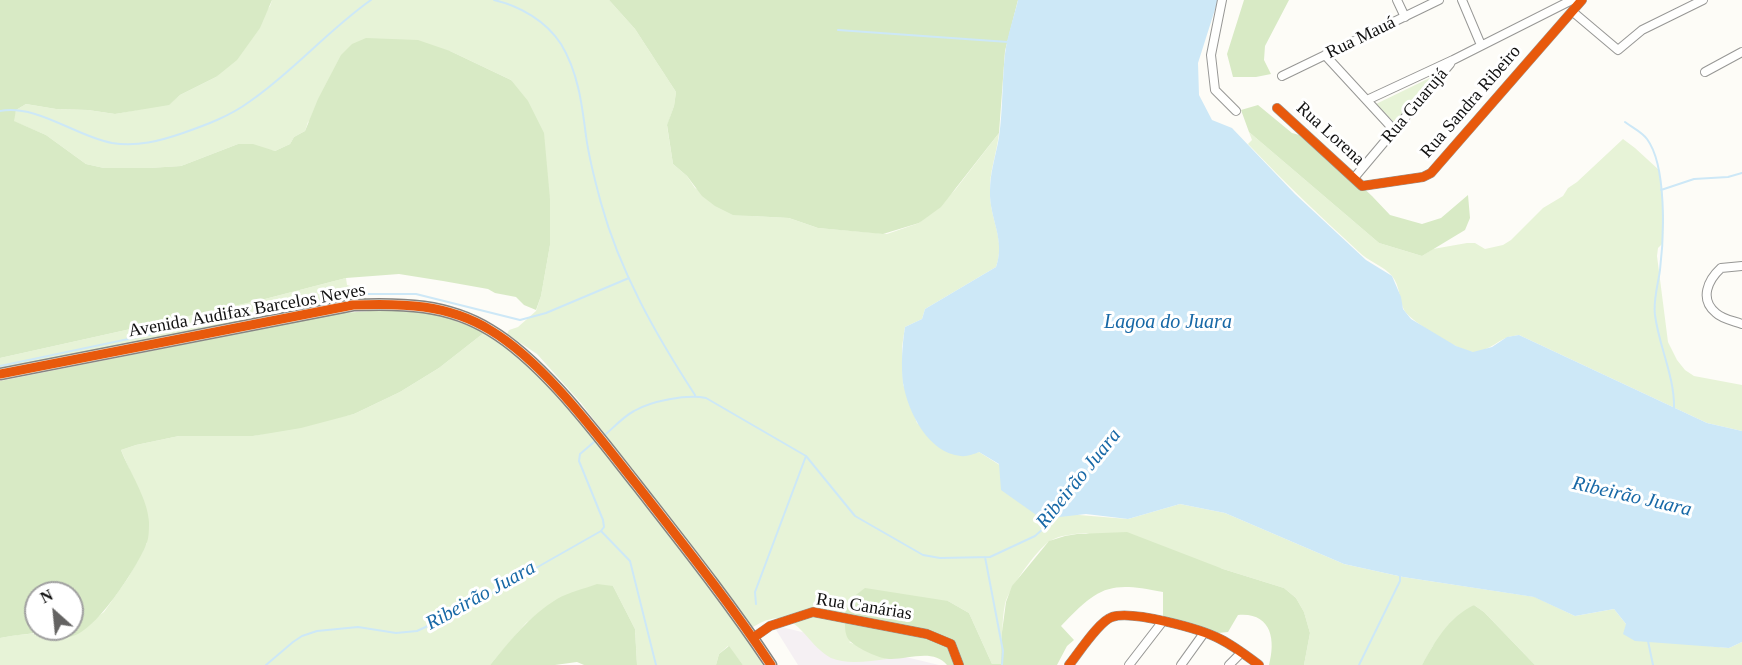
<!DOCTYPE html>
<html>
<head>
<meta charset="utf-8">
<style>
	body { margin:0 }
	#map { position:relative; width:1742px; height:665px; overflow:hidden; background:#fdfcf7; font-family:Georgia,serif }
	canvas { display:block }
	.north { position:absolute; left:24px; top:581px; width:60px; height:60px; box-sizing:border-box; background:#fff; border:2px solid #a0a0a0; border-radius:50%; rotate:333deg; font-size:16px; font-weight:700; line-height:24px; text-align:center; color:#111 }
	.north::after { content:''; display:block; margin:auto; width:21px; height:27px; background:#646362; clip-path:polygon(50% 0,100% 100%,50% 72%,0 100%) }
</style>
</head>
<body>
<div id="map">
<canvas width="1742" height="665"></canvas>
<div class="north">N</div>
</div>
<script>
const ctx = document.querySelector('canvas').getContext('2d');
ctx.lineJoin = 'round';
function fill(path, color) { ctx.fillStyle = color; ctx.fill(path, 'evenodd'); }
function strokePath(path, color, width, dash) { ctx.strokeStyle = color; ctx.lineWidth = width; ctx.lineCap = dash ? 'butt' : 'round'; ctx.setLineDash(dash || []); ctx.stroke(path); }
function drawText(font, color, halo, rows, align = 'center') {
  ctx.font = font + ' Georgia,serif'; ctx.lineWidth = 6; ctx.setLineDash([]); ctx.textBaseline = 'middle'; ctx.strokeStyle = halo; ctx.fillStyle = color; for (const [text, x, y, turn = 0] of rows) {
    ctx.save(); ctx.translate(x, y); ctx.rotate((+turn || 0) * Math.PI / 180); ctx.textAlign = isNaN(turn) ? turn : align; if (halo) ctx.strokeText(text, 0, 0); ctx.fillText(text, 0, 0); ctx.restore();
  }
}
const industrial = new Path2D(`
	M773,625l166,40h-141z`);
const green = new Path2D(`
	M272,0h337l26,29 41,63 -2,14 -7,20 6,38 14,12 8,12 57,28 37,2 29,10 69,6 32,-11 36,-33 44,-57c-2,20 -10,39 -9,60 0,27 16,47 6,74l-71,42 -3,10 -17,8 -3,20 1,37 14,39 45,33 17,-4 100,63 49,4 52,-15 45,9 119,51 59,13 132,20 40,19 39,-7 12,15 61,20 42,4 13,-6v23h-207l-51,-53 -10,-7 -41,41 -11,19h-118l6,-32 -6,-21 -8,-14 -12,-10 -61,-19 -137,-36c-12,1 -26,2 -36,8 -13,8 -42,49 -45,63 -4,20 -2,40 -4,60h-9l-23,-51 -21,-12 -99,41 38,17c-17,2 -40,6 -56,-1 -29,-16 -35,-58 -78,-31l-172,-224 -44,-49 -30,-20 2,-4 9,-3 18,-16 5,-15 9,-51v-46l-39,-119 -61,-29 -142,71 -3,9 -11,6 -4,7 -15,7 -37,-7 -57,22 -32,2h-45l-18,-4 -40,-29 -33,-14 3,-11 10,-6 30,5 32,1 27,4 54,-10 11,-9 36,-18 54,-71z
	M1444,71l-49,52 -19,-19z
	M1249,132l130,111 43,13 11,-7 34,-6h8l10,6 18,-4 8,-5 32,-32 20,-12 5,-8 9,-6 46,-43 12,9 24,22 5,47 -1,26 -5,5 -1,8 11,86 9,18 8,10 9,6 48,9v46l-35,-8 -188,-88c-4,1 -9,1 -13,3 -10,4 -21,15 -33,14 -14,-1 -62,-30 -69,-42 -5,-10 -4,-25 -12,-34 -8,-10 -24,-15 -33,-24 -38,-35 -75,-70 -111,-108l4,-4z
	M346,278l1,7 18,5 1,9 -366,71v-12l261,-58z
	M485,332l45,29 44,48 167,212 22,44h-20l-15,-19 -9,8 -3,11h-79l-2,-36 -22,-43 -67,22 -20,15 -36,42h-490v-27c24,-5 45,-6 69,-1l35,-25 24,-34 19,-35 -4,-42 -22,-51 15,-5 43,-9h74l101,-22 46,-22 39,-24z`);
const forest = new Path2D(`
	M0,0h272l-12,28 -23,32 -21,17 -36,18 -11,10 -54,9 -27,-4 -32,-1 -30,-5 -10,6 -2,11 32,14 40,29 18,4h45l32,-2 57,-22h15l22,7 15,-7 4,-7 11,-6 13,-32 23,-44 11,-11 14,-6 52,2 32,11 61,29 17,21 16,32 6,66v46l-9,51 -5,14 -12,-5 -8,-8 -21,-4 -7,-4 -45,-8 -44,-7 -53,4 -85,22 -261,58z
	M609,0h409l-13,51 -6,82 -58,74 -22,16 -36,11 -65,-6 -29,-10 -56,-3 -18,-9 -13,-10 -15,-20 -14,-12 -6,-39 7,-19 2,-14 -41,-63z
	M1244,0h45l-24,46 -1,14 7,14 -15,3h-23l-6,-23z
	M1258,105l34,28 18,5 62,58 18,19 32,9 19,-6 27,-23 2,23 -5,12 -43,26 -43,-13 -130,-111 -8,-22z
	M411,308l34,9 40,15 -46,36 -39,24 -46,22 -53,14 -48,8h-74l-43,9 -15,5c8,21 27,49 28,72 0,7 0,17 -3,23 -9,22 -52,91 -78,92 -7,0 -15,-4 -22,-4 -16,0 -31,2 -46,5v-257l343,-68zM36,593h36v36h-36z
	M1127,532l96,37 61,19 12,10 8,14 6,21 -6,32h-35c7,-26 2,-53 -31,-50l-10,17 -10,1 -55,-13v-28c-54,-11 -64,-6 -102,34l13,14 -7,6 -10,19h-110c-14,-17 -40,-5 -58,-6 -11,-1 -30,-10 -38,-17 -5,-4 -6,-11 -6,-17 -1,-22 3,-24 20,-37l83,13 21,12 23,51h9l1,-32 4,-30 6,-16 37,-45 16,-5 12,-2z
	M597,584l16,2 22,43 2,36h-53l-7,-3 -22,3h-65c20,-24 40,-50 67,-66 12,-7 27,-10 40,-15z
	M1474,605l10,7 51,53h-113c14,-25 26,-47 52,-60z
	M729,646l14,19h-27l3,-11z`);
const water = new Path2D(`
	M1018,0h200l-20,63 1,32 13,25 20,8 63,66 71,66 26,16 9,21 2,12 8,10 45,27 17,6 19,-5 15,-10 12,-2 188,88 35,8v211l-13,6 -94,-7 -12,-7 3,-10 -12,-15 -39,7 -41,-19 -131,-20 -59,-13 -119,-51 -45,-9 -52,15 -42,-5 -44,5 -41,-29 -2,-26 -20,-12c-5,2 -13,5 -18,4 -33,-3 -53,-44 -58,-73 -2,-18 -1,-37 2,-56l17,-8 3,-10 71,-42c10,-27 -7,-49 -6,-76 0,-19 6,-36 9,-54 4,-28 3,-56 6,-83 2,-18 9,-37 13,-54z`);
const stream = new Path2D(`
	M494,0c26,6 52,21 67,44 17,28 21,60 25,92 3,22 9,45 15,67 19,69 55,132 94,192
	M838,30l170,12
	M0,111c37,-7 75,25 112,32 25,4 48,-2 71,-10 23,-8 47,-17 66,-31 44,-30 78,-71 122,-102
	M1625,122c8,6 17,10 22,17 20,27 17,98 13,131 -2,15 -7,30 -5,45 4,32 20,62 19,94
	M1661,190l33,-11 34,-2 14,-4
	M0,366l200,-42 159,-30h57l104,26 26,-7 83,-35
	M605,435c9,-8 18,-18 29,-24 17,-10 53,-17 72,-13l100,58 49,60 68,39 17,3 50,-1 45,-21 9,-8 5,-10
	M601,531l29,30 26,104
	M985,557l18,94 -1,14
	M756,604l-1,-12 51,-136
	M1648,641l5,24
	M266,665l27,-23 9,-6 15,-5 41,-4 38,6 21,-2 45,-21 139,-79 3,-4 -1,-7 -24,-59 1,-7 14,-12
	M1359,665l41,-84v-7`);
const minor = new Path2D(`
	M1222,0l-11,55 4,35 21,21
	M1397,0l8,17
	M1462,0l19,45
	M1573,12l45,38 24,-20 61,-30
	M1325,55l70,76
	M1705,72l37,-20
	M1282,76l157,-76
	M1367,100l86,-40 119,-60
	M1277,108l85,78 61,-9 8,-4 151,-173
	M1354,178l96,-114
	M1742,266l-21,2c-13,12 -22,31 -5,45 6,6 18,8 26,11
	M753,638l17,-12 43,-14 114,22 24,10 8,21
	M1069,665c9,-11 30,-44 43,-48 20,-7 89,12 108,22 14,7 27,17 39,26
	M1129,665l34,-44
	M1181,665l23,-32
	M1229,665l12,-12`);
const major = new Path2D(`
	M0,374l353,-69c48,-2 95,-1 137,25 54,32 108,106 147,155 46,59 93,118 134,180`);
const cycleway = new Path2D(`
	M1277,108l85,78 61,-9 8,-4 151,-173
	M0,374l353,-69c48,-2 95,-1 137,25 54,32 108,106 147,155 46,59 93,118 134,180
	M753,638l17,-12 43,-14 114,22 24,10 8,21
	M1069,665c9,-11 30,-44 43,-48 20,-7 89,12 108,22 14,7 27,17 39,26`);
const streetNames = [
	["Rua Mauá",1361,38,-26],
	["Rua Sandra Ribeiro",1471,102,-49],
	["Rua Guarujá",1415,106,-50],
	["Rua Lorena",1330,134,42],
	["Avenida Audifax Barcelos Neves",247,311,-10],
	["Rua Canárias",864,607,9]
];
const waterNames = [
	["Lagoa do Juara",1168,323],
	["Ribeirão Juara",1079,479,-51],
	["Ribeirão Juara",1632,497,13],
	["Ribeirão Juara",481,596,-29]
];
fill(industrial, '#f5f0f3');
fill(green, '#e7f3d7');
fill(forest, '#d8eac5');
fill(water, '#cde8f7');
strokePath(stream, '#cde8f7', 2);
strokePath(minor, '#979795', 10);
strokePath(major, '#858482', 13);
strokePath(minor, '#fffffe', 8);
strokePath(major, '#ede9dc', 10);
strokePath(cycleway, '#e8590c', 9);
drawText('18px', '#111', '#fff', streetNames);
drawText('italic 20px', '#1768a6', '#fff', waterNames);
</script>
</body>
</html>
